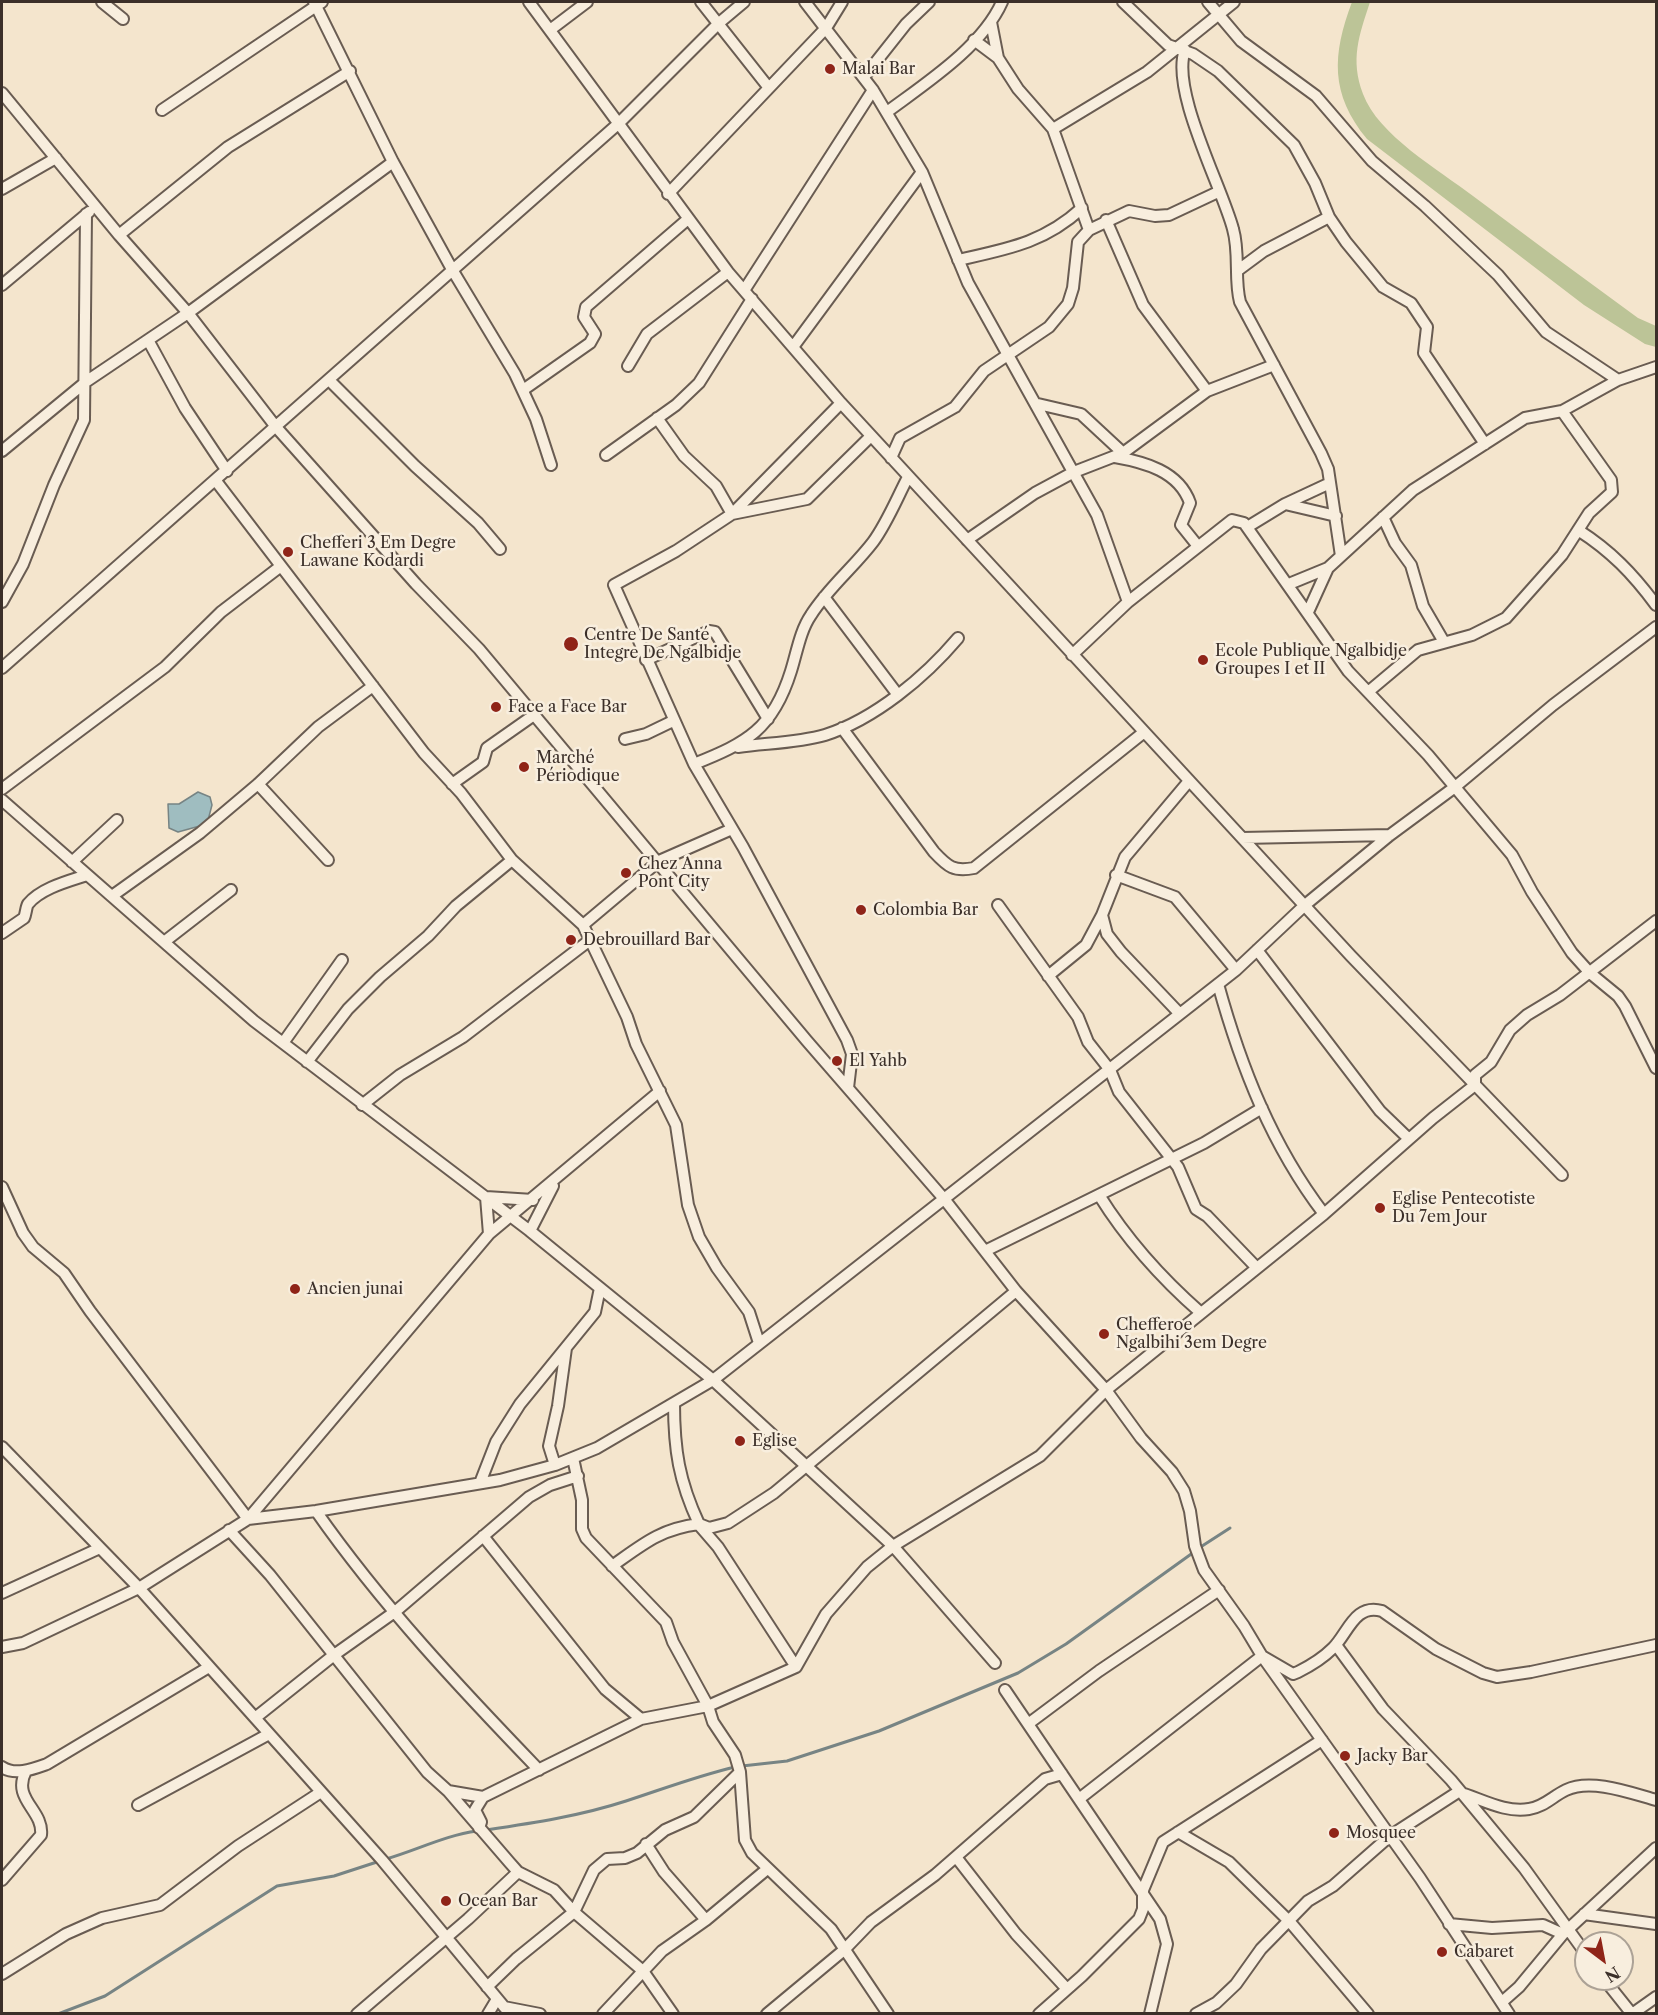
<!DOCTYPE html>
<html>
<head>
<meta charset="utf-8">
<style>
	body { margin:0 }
	#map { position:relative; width:1658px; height:2015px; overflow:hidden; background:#f4e5cd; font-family:"Libre Caslon Text",serif }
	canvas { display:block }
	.frame { position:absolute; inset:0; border:3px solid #3b2f29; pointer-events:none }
	.north { position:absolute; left:1574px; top:1931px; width:60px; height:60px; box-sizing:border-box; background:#f8eede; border:2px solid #aca296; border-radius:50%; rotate:148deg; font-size:16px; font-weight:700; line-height:24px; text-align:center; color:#3b2f29 }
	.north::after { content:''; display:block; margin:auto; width:21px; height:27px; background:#8f2418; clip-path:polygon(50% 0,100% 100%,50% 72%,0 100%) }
</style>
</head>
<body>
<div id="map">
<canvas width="1658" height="2015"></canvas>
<div class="frame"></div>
<div class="north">N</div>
</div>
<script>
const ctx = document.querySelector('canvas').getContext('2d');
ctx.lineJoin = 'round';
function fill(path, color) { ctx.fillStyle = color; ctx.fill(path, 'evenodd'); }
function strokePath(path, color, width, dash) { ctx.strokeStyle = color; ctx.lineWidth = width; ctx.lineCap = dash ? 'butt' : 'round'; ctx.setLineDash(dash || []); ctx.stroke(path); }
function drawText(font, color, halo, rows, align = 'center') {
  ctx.font = font + ' "Libre Caslon Text",serif'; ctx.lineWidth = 5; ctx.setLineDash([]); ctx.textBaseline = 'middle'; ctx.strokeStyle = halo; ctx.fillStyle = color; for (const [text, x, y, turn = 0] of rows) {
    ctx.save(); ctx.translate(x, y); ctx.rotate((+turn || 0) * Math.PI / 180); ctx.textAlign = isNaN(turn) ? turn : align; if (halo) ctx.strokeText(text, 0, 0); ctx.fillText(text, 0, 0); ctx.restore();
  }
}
const green = new Path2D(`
	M1352,2h18c-11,34 -20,57 -7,92 15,41 76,76 110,102 55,41 110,82 165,122l18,8v21l-11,-3 -61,-39 -217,-166c-37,-45 -35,-84 -15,-137z`);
const water = new Path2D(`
	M198,792l12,5 2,8 -5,19 -29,8 -9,-4 -1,-24h11z`);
const stream = new Path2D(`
	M1199,1548l31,-20
	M742,1766l45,-5 92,-30 139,-58 48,-29 128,-92
	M486,1830c47,-7 94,-14 140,-29 37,-12 71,-25 109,-34
	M386,1859c31,-9 60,-24 91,-28
	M58,2014l47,-18 172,-110 57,-10 46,-15`);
const minor = new Path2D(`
	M102,2l21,17
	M314,2l79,160 60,109 62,103 21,45 15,46
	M529,2l199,270 113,131 510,553 211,219
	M701,2l68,86
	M805,2l68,88 49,82 46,111 129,232 31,87
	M1123,2l45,43 25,9 25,17 76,74 21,38 14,34 17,25 37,45 28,16 16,24 -3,26 61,91
	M1208,2l33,39 75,55 56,65 53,45 73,69 48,57 72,48
	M991,22l7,36
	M550,30l37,-28
	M974,40l24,18 20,31 35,40 36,101
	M1185,50c-15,40 37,137 48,179 7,24 1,50 7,73l81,151 7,16 13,87
	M864,77l42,-53 23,-22
	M2,93l117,142 69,78 88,114 140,157 63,65 328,392 138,159 71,91 90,99 35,48 31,34 12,19 6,20 5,35 9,24 40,56 18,30 158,222 89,136
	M162,110l160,-108
	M887,112c39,-29 95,-65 115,-110
	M1053,129l94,-57 87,-70
	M2,189l54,-31
	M668,194l158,-166 16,-26
	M1106,220l37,85 64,86
	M119,235l109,-88 122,-76
	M958,260c49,-11 86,-17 124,-52
	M1237,271l27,-20 65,-34
	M2,285l87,-73
	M745,289l128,-199
	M148,340l37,68 42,63
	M793,347l129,-175
	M628,366l19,-32 81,-62
	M329,380l86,86 63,57 22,26
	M523,390l67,-47 5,-9 -11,-17 2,-10 102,-88
	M841,403l-109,111 -56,37 -62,34 80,179 49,83 104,193 5,14 -4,34
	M1038,404l43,10 42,39
	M657,418l27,38 32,30 16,28 75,-15 64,-63
	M2,451l85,-70 101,-68 205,-151
	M606,455l70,-50 23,-22 53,-84
	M1115,457c29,5 64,14 75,46l-9,22 16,20
	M891,458l9,-20 55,-31 29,-36 65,-44 19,-23 5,-16 5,-46 11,-12 40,-19 26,5 14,-1 49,-23
	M216,481l208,272 37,40 51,67 71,65 76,-64 73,-32
	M1285,504l51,12
	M1383,517l12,26 16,22 12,41 21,36
	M1249,526l36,-22 45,-21
	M1578,530c33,21 55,44 78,75
	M967,540l68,-47 39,-21 49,-19 84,-62 67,-26
	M1289,584l39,-16 85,-78 112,-72 37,-7 56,-31 38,-13
	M824,597l74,98
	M2,602l21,-38 31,-79 30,-65 2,-206
	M1308,612l20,-44
	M1072,655l56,-53 104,-82 12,3 104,148 80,84 84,100 20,37 40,61 18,20 28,23 7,10 31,62
	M646,660l63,-29 6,1 53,87
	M2,668l616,-544 101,-101 25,-21
	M1368,692l50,-42 54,-15 34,-17 56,-63 27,-42 23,-21 -1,-12 -49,-69
	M842,728l92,124c14,15 20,20 40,16l169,-135
	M625,739l21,-5 27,-13
	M738,747c28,-4 60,-4 87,-12 50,-16 100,-58 133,-97
	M694,764c53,-21 79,-35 97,-93 6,-19 9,-40 20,-56 17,-27 43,-48 62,-73 14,-19 24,-44 35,-65
	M258,784l70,76
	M452,784l31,-22 4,-14 47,-33
	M2,789l163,-122 56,-55 60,-46
	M2,800l252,221 276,210 183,149 180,166 102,117
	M1242,838l148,-3
	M72,862l45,-42
	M1116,875l59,22 61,73
	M112,896l88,-63 58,-49 60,-57 55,-41
	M998,905l80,112 10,25 22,28 9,22 59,75 18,42 11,7 50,52
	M1102,915l5,19 14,18 59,62
	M583,925l44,92 9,27 40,81 12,80 11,32 18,31 32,44 10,31
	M2,933l22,-15c2,-4 2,-11 4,-14 13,-16 41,-23 59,-29
	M164,942l67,-52
	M1257,950l123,161 29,28
	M1048,976l38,-31 16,-30 23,-58 64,-76
	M1218,984c23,83 54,162 106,230
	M283,1043l59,-83
	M307,1062l41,-53 32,-32 48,-41 28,-30 56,-46
	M1475,1085v-10l16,-13 19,-32 17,-15 33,-20 96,-74
	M362,1105l38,-30 63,-38 127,-97
	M2,1187l21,46 10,14 31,26 26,38 158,208 241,-285 -3,-37 47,3
	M1099,1195c28,45 62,83 102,118
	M530,1231l23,-45
	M489,1234l171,-143
	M987,1250l217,-107 58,-35
	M2,1447l137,141 243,272 128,154
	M573,1458l9,42v29l4,9 80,84 7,20 35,64 5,16 22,33 5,17 5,68 7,13 79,76 57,85
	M555,1465l-6,-19 9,-40 8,-58
	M480,1483l16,-41 24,-38 75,-92 5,-24
	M316,1511c65,93 145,178 223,259
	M699,1524l10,4 19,-5 46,-30 242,-202
	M699,1525l19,22 78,120
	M229,1530l41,45 157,197 21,19 62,72 8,9 36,18 20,22 69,59 30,43
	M483,1536l122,153 36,30
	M612,1566c31,-22 48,-37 87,-42 -20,-43 -25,-74 -25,-121
	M2,1593l98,-45
	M1336,1645l47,64 68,71 73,88 62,86
	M2,1647l21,-4 116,-55 109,-69 68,-8 184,-31 55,-15 42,-17 116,-68 523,-410 69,-65 85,-70 65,-48 98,-82 103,-78
	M1005,1690l155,229 7,25 -17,70
	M255,1718l79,-63 62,-44 133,-114 21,-12 28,-9
	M1028,1724l71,-53 120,-81
	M2,1767c13,9 31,2 45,-3l162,-97
	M448,1791l35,6
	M1079,1799l183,-143 31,18 5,-2c12,-6 25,-14 35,-24 15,-15 22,-45 49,-37l54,38 47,24 14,4 34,-5 125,-27
	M138,1805l131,-71
	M479,1828l2,-6 -6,-12 8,-13 158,-78 67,-13 88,-39 30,-53 41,-47 26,-21 147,-90 66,-66 218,-176 109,-96 42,-33
	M1178,1832l51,30 61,60 78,92
	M646,1844l18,28 42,48
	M956,1857l60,77 51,55
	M2,1880l39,-45c3,-25 -30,-36 -15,-64
	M1584,1914l72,10
	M1449,1924l43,4 51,-3 20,9 93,-86
	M2,1974l64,-40 36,-16 58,-13 78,-59 83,-54
	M1604,1979l28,35
	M487,1987l29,-28 58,-47 20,-42 13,-11 18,-1 12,-5 28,-23 29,-13 46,-45
	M1502,2002l17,-15 44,-53
	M504,2007l36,7
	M357,2014l111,-95 50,-47
	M488,2014l9,-15
	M603,2014l59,-63 44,-31 60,-50
	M767,2014l77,-64 27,-28 64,-47 110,-96 17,-5
	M1039,2014l43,-38 57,-57 4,-10v-19l20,-48 159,-102
	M1196,2014l20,-11 20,-19 25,-35 47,-48 25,-15 57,-50 68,-44c24,7 46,21 71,17 15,-2 24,-13 37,-19 25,-12 65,3 90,10
	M1632,2014l24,-17`);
const markers = [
	[830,69,6,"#8f2418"],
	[288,552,6,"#8f2418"],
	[571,644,8,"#8f2418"],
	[1203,660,6,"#8f2418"],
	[496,707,6,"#8f2418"],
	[524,767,6,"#8f2418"],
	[626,873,6,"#8f2418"],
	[861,910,6,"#8f2418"],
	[571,940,6,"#8f2418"],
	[837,1061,6,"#8f2418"],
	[1380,1208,6,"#8f2418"],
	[295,1289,6,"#8f2418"],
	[1104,1334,6,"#8f2418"],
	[740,1441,6,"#8f2418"],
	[1345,1756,6,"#8f2418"],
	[1334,1833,6,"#8f2418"],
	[446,1901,6,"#8f2418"],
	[1442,1952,6,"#8f2418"]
];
const poiNames = [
	["Malai Bar",842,69],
	["Chefferi 3 Em Degre",300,543],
	["Lawane Kodardi",300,561],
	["Centre De Santé",584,635],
	["Integre De Ngalbidje",584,653],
	["Ecole Publique Ngalbidje",1215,651],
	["Groupes I et II",1215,669],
	["Face a Face Bar",508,707],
	["Marché",536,758],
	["Périodique",536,776],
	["Chez Anna",638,864],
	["Pont City",638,882],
	["Colombia Bar",873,910],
	["Debrouillard Bar",583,940],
	["El Yahb",849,1061],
	["Eglise Pentecotiste",1392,1199],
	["Du 7em Jour",1392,1217],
	["Ancien junai",307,1289],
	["Chefferoe",1116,1325],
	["Ngalbihi 3em Degre",1116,1343],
	["Eglise",752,1441],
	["Jacky Bar",1357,1756],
	["Mosquee",1346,1833],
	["Ocean Bar",458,1901],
	["Cabaret",1454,1952]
];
fill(green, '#bcc497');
fill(water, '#9fbdc0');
strokePath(water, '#778484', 1.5);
strokePath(stream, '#778484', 3);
strokePath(minor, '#695c52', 14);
strokePath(minor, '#f8eede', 10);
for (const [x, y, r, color] of markers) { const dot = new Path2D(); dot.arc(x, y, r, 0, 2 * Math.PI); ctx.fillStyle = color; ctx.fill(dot); strokePath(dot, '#f8eede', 2); }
drawText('16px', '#3b2f29', '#f8eede', poiNames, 'left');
</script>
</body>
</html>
